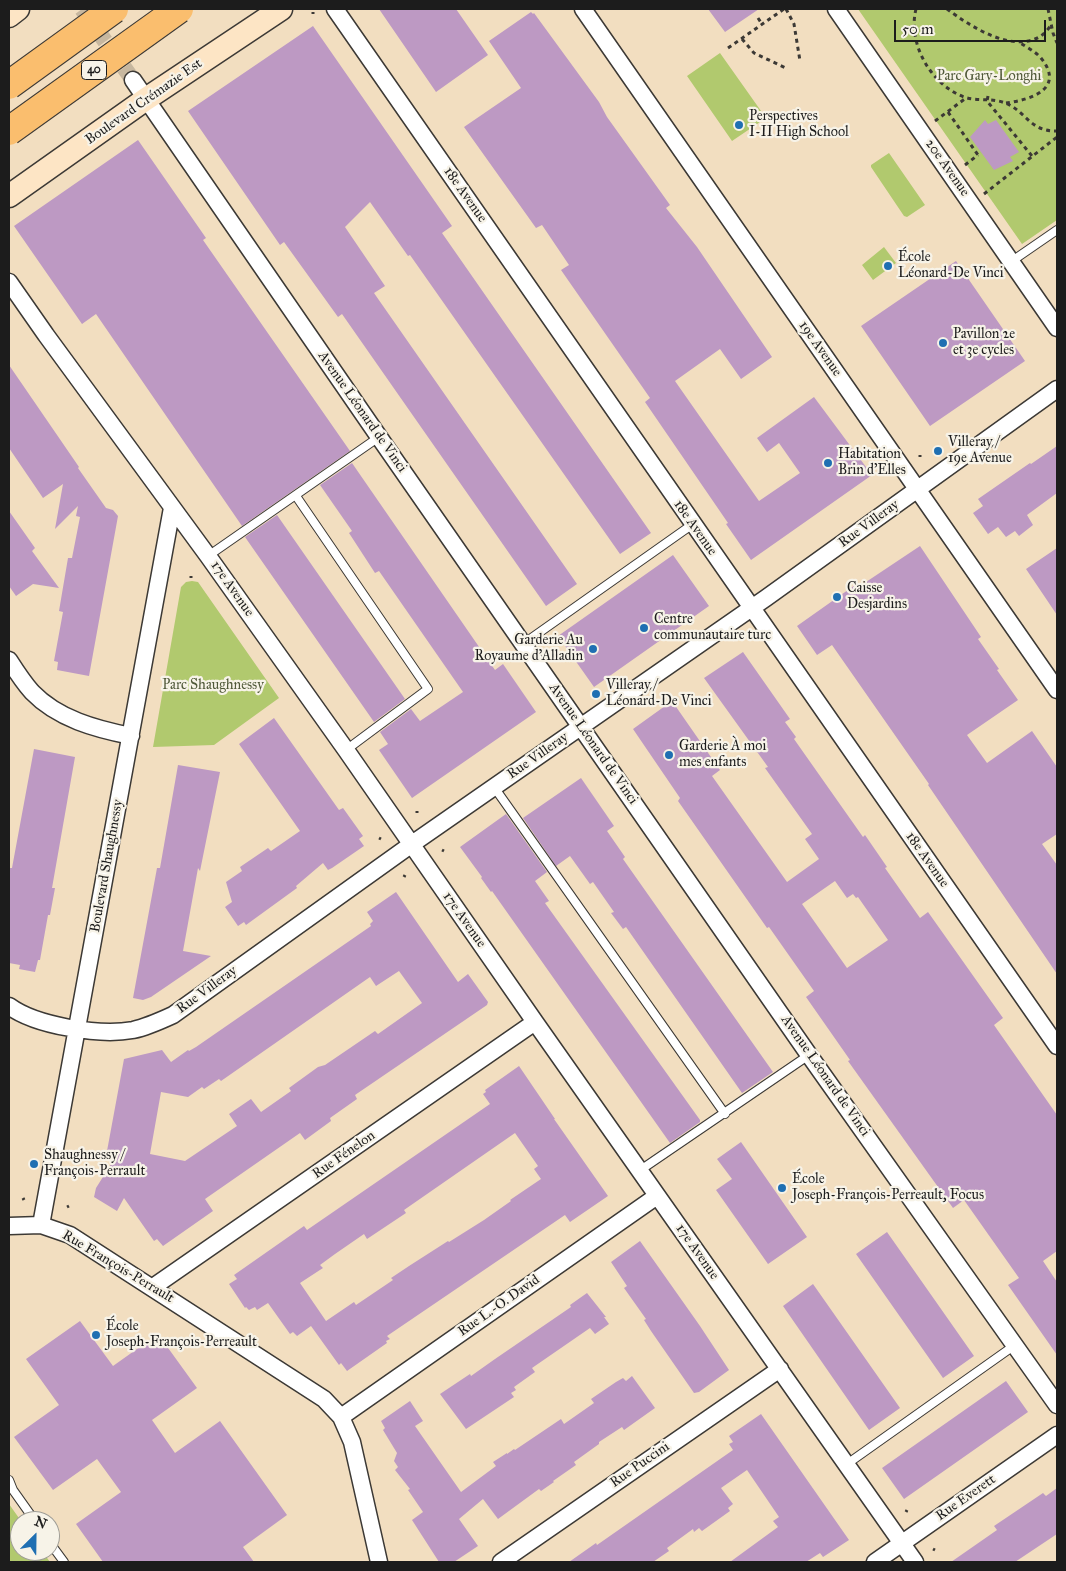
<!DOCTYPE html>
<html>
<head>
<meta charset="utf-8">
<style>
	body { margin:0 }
	#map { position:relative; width:1066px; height:1571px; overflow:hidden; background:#f2dec0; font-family:"IM FELL Great Primer",serif }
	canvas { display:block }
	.frame { position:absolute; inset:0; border:10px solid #1c1c1c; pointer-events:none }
	.north { position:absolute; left:10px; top:1511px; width:50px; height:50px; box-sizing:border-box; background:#f7f3e8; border:1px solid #9f9d96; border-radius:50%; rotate:23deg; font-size:14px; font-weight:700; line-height:20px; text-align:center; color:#1c1c1c }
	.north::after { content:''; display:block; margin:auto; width:18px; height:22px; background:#1f6fb2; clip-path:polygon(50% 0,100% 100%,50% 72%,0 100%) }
	.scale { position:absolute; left:894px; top:20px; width:152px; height:22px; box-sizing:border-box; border:2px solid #1c1c1c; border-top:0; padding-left:6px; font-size:15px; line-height:18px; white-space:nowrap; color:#1c1c1c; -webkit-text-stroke:4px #f7f3e8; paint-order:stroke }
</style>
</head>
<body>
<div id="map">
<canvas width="1066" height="1571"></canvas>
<div class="frame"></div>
<div class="north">N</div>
<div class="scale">50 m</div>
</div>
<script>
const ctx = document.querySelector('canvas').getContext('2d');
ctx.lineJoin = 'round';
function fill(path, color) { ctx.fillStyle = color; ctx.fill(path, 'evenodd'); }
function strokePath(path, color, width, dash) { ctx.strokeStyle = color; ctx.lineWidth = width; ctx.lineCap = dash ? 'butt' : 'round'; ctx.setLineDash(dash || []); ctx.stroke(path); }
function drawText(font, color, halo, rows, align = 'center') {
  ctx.font = font + ' "IM FELL Great Primer",serif'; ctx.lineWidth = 4.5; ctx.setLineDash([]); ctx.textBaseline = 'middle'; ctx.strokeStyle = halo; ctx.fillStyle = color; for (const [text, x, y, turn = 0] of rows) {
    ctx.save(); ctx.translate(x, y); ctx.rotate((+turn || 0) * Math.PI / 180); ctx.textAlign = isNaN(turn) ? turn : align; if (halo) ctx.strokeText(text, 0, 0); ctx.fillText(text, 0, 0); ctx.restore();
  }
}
const green = new Path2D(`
	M858,9h199v211l-35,24z
	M720,53l46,65 -34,23 -45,-65z
	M889,153l36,52 -18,12 -3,-1 -33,-49v-2z
	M884,247l12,16 -23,17 -11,-15z
	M192,581l6,1 81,116 -65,47 -61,2 28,-160 5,-5z
	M9,1504l12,17 -1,30h22l8,11h-41z`);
const building = new Path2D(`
	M379,9h77l32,46 -52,37z
	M708,9h51l-34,23z
	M531,12l2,2 1,-1 65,89 8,15 63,88 -4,3 31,39 75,110 -31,22 -21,-30 -45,32 84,120 41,-28 -21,-30 -12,9 -10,-14 57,-41 58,78 -121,85 -25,-36 2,-1 -83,-121 5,-4 -89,-128 8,-5 -27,-40 -6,3 -72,-101 57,-39 -32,-47z
	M313,26l139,200 -10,7 209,300 -31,21 -210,-299 -2,1 -38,-54 -25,25 40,59 -11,7 203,291 -31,22 -204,-292 -4,3 -54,-75 -4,3 -92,-134z
	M985,120l3,4 8,-4 23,32 -9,5 3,4 -19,9 -24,-33z
	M138,140l68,98 -3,2 147,211 -108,75 -146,-212 -14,10 -68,-98z
	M956,261l69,100 -95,65 -69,-100z
	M9,365l70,102 -1,1 28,40 7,2 5,6 -29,160 -32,-6 1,-8 -4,-1 9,-49 -4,-1 9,-53h4l8,-41 -4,-1 2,-10 -23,23 8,-45 -20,14 -34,-50z
	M1057,446v47l-30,22 6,10 -14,11 -4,-5 -9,6 -8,-10 -10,7 -15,-21 10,-7 -5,-7 52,-36 1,1z
	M352,463l143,207 8,-6 33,48 -124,86 -33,-48 9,-6 -8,-12 31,-23 9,12 43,-29 -84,-121 -4,2 -26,-40 3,-2 -32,-46z
	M9,511l26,37 -3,3 27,37 -26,-4 -17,12 -7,-10z
	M277,515l128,184 -31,23 -129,-185z
	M920,546l61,91 -3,2 21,30 -2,1 21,30 -51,35 20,28 45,-32 25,36v67l-15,10 15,21v109l-129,-189 1,-1 -97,-139 -15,10 -20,-29 58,-41 2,3z
	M1057,548v67l-31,-46z
	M673,555l36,51 -115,81 -36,-51z
	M743,652l47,67 -5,3 11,15 -2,2 69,98 2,-2 22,32 -2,1 35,50 8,-6 75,106 -9,7 63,90v136l-14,10 14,21v73l-49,-70 11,-7 -55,-78 -11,8 -105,-147 2,-1 -44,-63 8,-6 -45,-64 -2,1 -89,-127 2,-3 -47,-69 39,-28 48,69 -8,6 75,106 32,-23 -14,-20 7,-5 -47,-66 3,-1 -64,-89zM835,881l12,17 6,-4 3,4 2,-1 30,43 -41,28 -45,-64z
	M274,718l65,92 4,-2 20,28 -4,3 5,7 -32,22 -4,2 -5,-7 -27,23 1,2 -51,37 -2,-3 -6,4 -13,-19 7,-5 -6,-20 16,-11 -2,-4 28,-19 3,3 29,-20 -61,-87z
	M34,749l41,8 -23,131h3l-5,27h-2l-8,45h-2l-3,12 -16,-3 1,-4 -11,-2v-95h3z
	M178,765l42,7 -20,99 -2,-3 -15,83 28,5 -60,41 -8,3 -10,-2 24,-130h3z
	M581,778l33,48 -7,5 18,26 -2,2 150,213 -31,21 -116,-166 -3,2 -12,-16 3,-1 -21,-30 -3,2 -20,-28 -14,10 -33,-48z
	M506,814l41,58 -12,9 14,20 -4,2 155,217v2l-30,21 -178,-252 -1,1 -10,-14 1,-1 -22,-30z
	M396,892l62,90 10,-8 20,28 -1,3 -132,90 2,4 -27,19 1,3 -26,19 -5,-7 -95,66 8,12 -50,35 -6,-7 -3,2 -30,-43 -7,13 -23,-14 2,-9 22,-35 -11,-2 17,-92 38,-9 9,12 17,-12 1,1 7,-4 175,-121 -1,-2 3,-3 -6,-9zM399,971l23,32 -44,31 -3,-3 -50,34 -7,2 -29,21 2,3 -30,21 -10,-13 -22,15 8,12 -52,35 -35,-7 11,-62 27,5 14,-10 2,2 15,-10 2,2 149,-104 6,9z
	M519,1066l36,53h-1l54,77 -38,26 -5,-7 -178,121 3,3 -4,2 1,2 -40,28 -6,-8 -2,2 -28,-39 -14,10 -4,-4 -3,2 -22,-31 -11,7 -2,-3 -6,3 -3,-3 -1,1 -16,-24 8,-5 -3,-4 70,-49 3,4 183,-126 -7,-10 3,-2 -1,-2zM515,1133l23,33 -4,3 7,10 -31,21 1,1 -27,19 -35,22 -1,-1 -39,25 -18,12 2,2 -37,25 -2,-3 -28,19 -26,-38 23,-15 -3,-3 15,-11 29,-20 3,5 39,-26 -2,-3z
	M741,1142l66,95 -39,27 -52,-74 16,-11 -15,-20z
	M887,1232l87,124 -31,22 -87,-124z
	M640,1241l60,85 29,44 -30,22 -5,1 -43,-62 -7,-11 2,-1 -22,-31 3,-2 -16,-24z
	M813,1284l87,124 -31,22 -86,-124z
	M587,1293l19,24h-2l5,7 -14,10 -5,-6 -58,40 3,4 -21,15 2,3 -5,3 3,4 -48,32 -26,-35 30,-20 1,2 24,-17 76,-52 -1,-2z
	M80,1321l33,45 45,-32 39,54 -45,32 23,33 45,-32 67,94 -44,32 11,15h-151l-27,-38 45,-32 -24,-33 -44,31 -39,-53 45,-32 -33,-46z
	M632,1376l23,32 -31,22 -2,-3 -23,15v2l-25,18 2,3 -23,16 1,1 -13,9 -2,-2 -41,30 -15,-20 -24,20 19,27 -24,16h-15l-27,-42 11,-8 -15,-22 2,-1 -15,-19 3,-3 -4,-6 3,-8 -14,-23 2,-2 -4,-7 29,-20 13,20 -8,5 46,66 35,-26 -3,-4 14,-9v1l7,-5 1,1 46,-31 3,5 30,-21 -3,-4 25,-17 7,-4 3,3z
	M1006,1381l22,31 -124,87 -22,-31z
	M761,1414l88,126 -26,17 -3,-4 -14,9h-76l48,-35 -5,-6 6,-4 -32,-47 -26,18 12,16 -5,4 2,3 -28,20 -3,-3 -5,4 -1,-3 -26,19 2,3 -16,11h-84l27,-19 1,2 136,-95 -4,-6 4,-2 -4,-6z
	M1057,1488v46l-42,28h-64l46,-32 -3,-4 49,-33 3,3z`);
const streetTunnel = new Path2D(`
	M82,9l51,71`);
const path = new Path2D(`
	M786,9l8,15 6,37
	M916,9c-9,35 16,78 51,89 12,3 26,0 38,5 21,8 25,29 52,28
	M947,9c23,17 65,45 94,27 4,-3 8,-8 11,-12
	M1048,9l5,24 4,10
	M313,14v-2
	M758,18l4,6
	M742,39l12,14 34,16
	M728,48l56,-39
	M988,96l-1,5 45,55
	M1006,103c24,-3 60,-14 35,-45 -6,-7 -15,-11 -22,-16
	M948,112l30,43 3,-2
	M935,121l31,-23
	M965,165l13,-10
	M984,194l73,-57
	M920,457v-2
	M191,578v-2
	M417,813v-2
	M379,838l2,1
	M442,850l2,1
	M404,877l1,-2
	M23,1198l1,2
	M67,1207l2,-1
	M906,1512l1,-2
	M933,1549l2,1`);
const lane = new Path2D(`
	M1012,261l45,-31
	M296,496l132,193 -82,61
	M208,556l171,-119
	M523,644l170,-120
	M494,787l231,327
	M639,1171l170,-116
	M847,1464l168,-119
	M9,1480l4,10 22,31
	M50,1543l14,19`);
const street = new Path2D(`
	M335,9l722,1037
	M583,9l474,681
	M836,9l221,319
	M133,80l246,357 430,618 248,350
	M9,282l37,53 162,221 138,194 189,272 380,540
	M9,660c7,11 14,22 23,32 26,27 64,37 99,44
	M9,1006c27,20 91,30 124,24 14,-3 27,-9 40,-15l239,-171 354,-246 291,-209
	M41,1225l131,-717
	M9,1226l32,-1 29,10 254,164 17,18 11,25 27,120
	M153,1287l382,-265
	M341,1417l316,-221
	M501,1562l279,-193
	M875,1562l182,-127`);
const secondary = new Path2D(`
	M9,16l9,-7
	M9,196l137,-97 135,-90`);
const highwayBridge = new Path2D(`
	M9,85l105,-76
	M9,131l170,-122`);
const markers = [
	[739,125,5,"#1f6fb2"],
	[888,266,5,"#1f6fb2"],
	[943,343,5,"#1f6fb2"],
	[938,451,5,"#1f6fb2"],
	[828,463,5,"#1f6fb2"],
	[837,597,5,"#1f6fb2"],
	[644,628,5,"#1f6fb2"],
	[593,649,5,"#1f6fb2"],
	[596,694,5,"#1f6fb2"],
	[669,755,5,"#1f6fb2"],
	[34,1164,5,"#1f6fb2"],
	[782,1188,5,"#1f6fb2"],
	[96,1335,5,"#1f6fb2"]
];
const shields = [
	[94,70,25]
];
const shieldNames = [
	["40",94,70]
];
const parkNames = [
	["Parc Gary-Longhi",989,77],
	["Parc Shaughnessy",213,686]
];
const streetNames = [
	["Boulevard Crémazie Est",144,102,-35],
	["20e Avenue",947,168,55],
	["18e Avenue",465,195,55],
	["19e Avenue",820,349,55],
	["Avenue Léonard de Vinci",362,412,55],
	["Rue Villeray",869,524,-36],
	["18e Avenue",695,528,55],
	["17e Avenue",232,589,55],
	["Avenue Léonard de Vinci",593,744,55],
	["Rue Villeray",538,756,-35],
	["18e Avenue",927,860,55],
	["Boulevard Shaughnessy",107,866,-80],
	["17e Avenue",464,920,55],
	["Rue Villeray",207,990,-36],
	["Avenue Léonard de Vinci",825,1076,55],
	["Rue Fénelon",344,1155,-35],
	["17e Avenue",697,1252,55],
	["Rue François-Perrault",118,1267,31],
	["Rue L.-O. David",499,1306,-35],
	["Rue Puccini",640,1465,-35],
	["Rue Everett",966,1498,-35]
];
const poiNames = [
	["Perspectives",749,117],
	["I-II High School",749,133],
	["École",898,258],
	["Léonard-De Vinci",898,274],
	["Pavillon 2e",953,335],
	["et 3e cycles",953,351],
	["Villeray /",948,443],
	["19e Avenue",948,459],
	["Habitation",838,455],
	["Brin d'Elles",838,471],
	["Caisse",847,589],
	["Desjardins",847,605],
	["Centre",654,620],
	["communautaire turc",654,636],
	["Garderie Au",583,641,"right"],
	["Royaume d'Alladin",583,657,"right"],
	["Villeray /",606,686],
	["Léonard-De Vinci",606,702],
	["Garderie À moi",679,747],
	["mes enfants",679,763],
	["Shaughnessy /",44,1156],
	["François-Perrault",44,1172],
	["École",792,1180],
	["Joseph-François-Perreault, Focus",792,1196],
	["École",106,1327],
	["Joseph-François-Perreault",106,1343]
];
fill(green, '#b1c96e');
fill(building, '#bd99c3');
strokePath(streetTunnel, '#c7b79f', 16, [16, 8]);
strokePath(lane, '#3c3935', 10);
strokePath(street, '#3c3935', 19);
strokePath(secondary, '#3c3935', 25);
strokePath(path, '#3c3935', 3, [4, 4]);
strokePath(lane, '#fff', 8);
strokePath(street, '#fff', 16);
strokePath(secondary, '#fde5c5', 22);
strokePath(highwayBridge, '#3c3935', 30, []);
strokePath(highwayBridge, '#fabe6e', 28);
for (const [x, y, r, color] of markers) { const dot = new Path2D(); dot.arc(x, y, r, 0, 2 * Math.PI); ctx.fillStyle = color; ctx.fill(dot); strokePath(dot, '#f7f3e8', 2); }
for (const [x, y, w] of shields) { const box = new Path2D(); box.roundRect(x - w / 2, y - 9.5, w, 19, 4); ctx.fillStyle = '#f7f3e8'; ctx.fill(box); strokePath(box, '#1c1c1c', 1); }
drawText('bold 12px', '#1c1c1c', null, shieldNames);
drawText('14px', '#505939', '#f7f3e8', parkNames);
drawText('14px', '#1c1c1c', '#f7f3e8', streetNames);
drawText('14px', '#1c1c1c', '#f7f3e8', poiNames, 'left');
</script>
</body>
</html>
